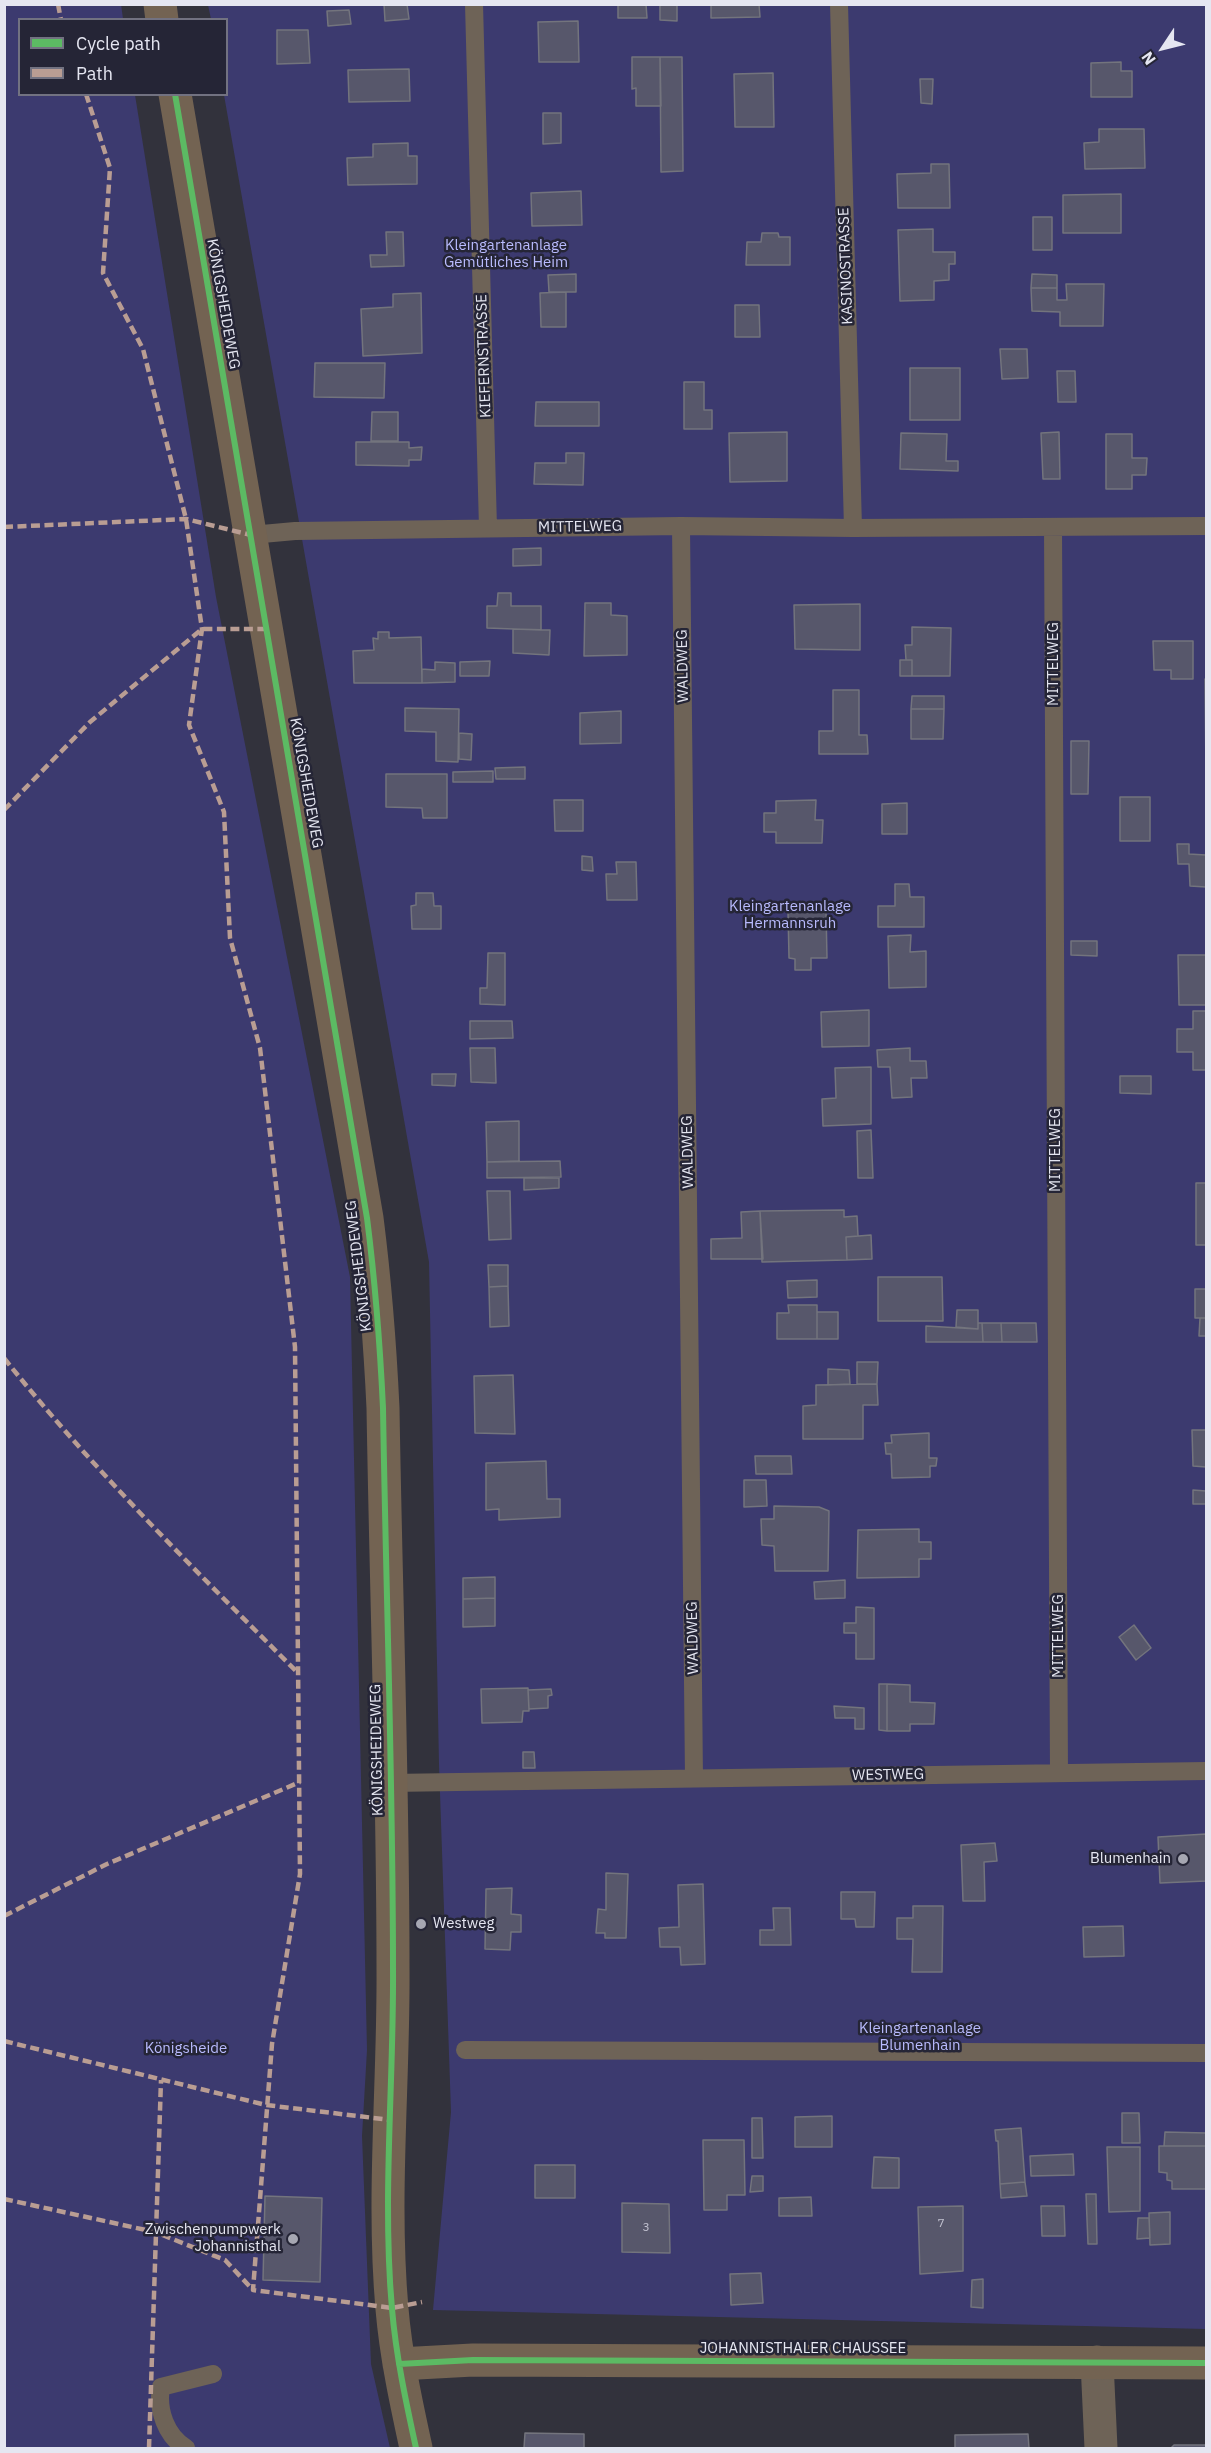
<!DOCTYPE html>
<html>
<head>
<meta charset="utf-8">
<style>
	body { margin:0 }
	#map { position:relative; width:1211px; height:2453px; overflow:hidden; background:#32323c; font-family:"IBM Plex Sans",sans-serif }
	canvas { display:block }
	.frame { position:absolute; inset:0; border:6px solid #e5e6f1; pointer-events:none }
	.legend { position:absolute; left:18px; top:18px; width:210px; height:78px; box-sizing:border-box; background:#252536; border:2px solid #727281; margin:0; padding:8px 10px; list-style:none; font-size:18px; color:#e5e6f1 }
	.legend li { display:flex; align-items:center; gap:12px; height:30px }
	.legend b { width:30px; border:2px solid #727281 }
	.north { position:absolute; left:1133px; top:18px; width:60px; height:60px; -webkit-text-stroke:4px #252536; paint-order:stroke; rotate:235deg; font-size:16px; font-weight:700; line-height:24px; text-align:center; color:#e5e6f1 }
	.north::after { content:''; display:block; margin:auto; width:21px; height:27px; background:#e5e6f1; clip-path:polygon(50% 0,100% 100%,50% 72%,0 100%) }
</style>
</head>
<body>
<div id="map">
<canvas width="1211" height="2453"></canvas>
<div class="frame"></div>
<ul class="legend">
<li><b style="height:8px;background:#5cba63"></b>Cycle path</li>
<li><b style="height:8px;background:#b99d93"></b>Path</li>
</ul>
<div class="north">N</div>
</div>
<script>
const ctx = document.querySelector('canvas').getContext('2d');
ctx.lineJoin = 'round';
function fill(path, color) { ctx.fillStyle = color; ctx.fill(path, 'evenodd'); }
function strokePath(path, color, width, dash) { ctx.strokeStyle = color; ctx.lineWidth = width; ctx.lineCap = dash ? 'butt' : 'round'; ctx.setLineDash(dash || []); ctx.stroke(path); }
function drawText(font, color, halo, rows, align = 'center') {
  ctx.font = font + ' "IBM Plex Sans",sans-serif'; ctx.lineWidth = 5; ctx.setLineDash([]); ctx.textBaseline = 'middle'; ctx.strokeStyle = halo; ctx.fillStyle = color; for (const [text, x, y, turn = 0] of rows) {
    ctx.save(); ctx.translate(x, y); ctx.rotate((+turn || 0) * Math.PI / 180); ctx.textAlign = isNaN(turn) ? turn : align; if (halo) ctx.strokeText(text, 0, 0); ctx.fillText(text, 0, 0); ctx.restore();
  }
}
const green = new Path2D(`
	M121,4l2,15 -103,1v74l115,1 81,502 134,680 17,773 -5,86 9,228 19,84h-385l-1,-2443z
	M208,5h998v2324l-773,-19 18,-198 -12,-348 -10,-502 -205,-1167 2,-1v-74l-15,-1z`);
const building = new Path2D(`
	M384,4h23l2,15 -24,2z
	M618,4h28l1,14h-29z
	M660,4h17v17l-17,-1z
	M711,4h48l1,13 -49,1z
	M349,10l2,14 -23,2 -1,-15z
	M578,21l1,41h-40l-1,-40z
	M277,30h31l2,33 -33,1z
	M632,57h28l1,49h-25v-18l-4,1z
	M660,57h22l1,114 -22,1z
	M1121,62v9h11v26h-41v-34z
	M409,69l1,32 -61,1 -1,-32z
	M773,73l1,54h-39l-1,-53z
	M920,79h13l-1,25 -11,-1z
	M543,113h18v30l-18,1z
	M1099,129h45l1,39 -60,1 -1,-26 15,-1z
	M408,143v13h9v28l-69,1 -1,-27 26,-1v-13z
	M931,164h18l1,44h-52l-1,-34 34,-1z
	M581,191l1,34 -50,1 -1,-33z
	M1121,194v39h-58v-38z
	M1033,217h19v33h-19z
	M933,229v23h22v12h-6v16l-15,1v19l-34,1 -2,-71z
	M386,232h17l1,34 -33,1 -1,-12h17z
	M762,233h16l1,4h11v28h-44l1,-23h14z
	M576,274v18h-27l-1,-17z
	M1032,274l25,1v13h-26z
	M1066,284h38l-1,42h-43v-14l-28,-1 -1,-23h26v12h10z
	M566,292v35h-25l-1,-34z
	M421,293l1,60 -59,3 -2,-47 32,-2v-13z
	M735,305h24l1,32h-25z
	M1000,349h27l1,29 -26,1z
	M315,363h70l-1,35 -70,-1z
	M910,368h50v52h-50z
	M1057,371h18l1,31h-18z
	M684,382h20v28h8v19h-28z
	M536,402h63v24h-64z
	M372,412h26v29h-27z
	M787,432v49l-57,1 -1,-49z
	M1059,432l1,47h-17l-2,-46z
	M901,433l46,1 -1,27h12v10l-58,-2z
	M1106,434h26v24h15l-1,17h-14v14h-26z
	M356,442h53v6l13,-1 -1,13h-12v6l-53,-1z
	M566,453h18l-1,32 -49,-1 1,-21h31z
	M541,548v17l-28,1v-17z
	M498,593h13v13h30v24l-54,-2v-22h10z
	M585,603h26v12l16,1v39l-43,1z
	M860,604v46l-65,-1 -1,-44z
	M912,627l39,1 -1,48h-38v-16h-6l-1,-15h7z
	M513,629l37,1 -1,25 -36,-2z
	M378,632h11v6l32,-1 1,46h-68l-1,-32 21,-1 -1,-12 5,1z
	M1153,641h40v38h-22v-9h-17z
	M900,660h12v16h-12z
	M490,661l-1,15h-29v-14z
	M435,662l20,1v19l-33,1v-14l13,1z
	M1205,679h1v97z
	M833,690h26v45h8l1,19h-49v-23h14z
	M912,696h32v13h-33z
	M405,708l54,1 -1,53 -22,-1v-29l-31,-1z
	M911,709h33l-1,30h-32z
	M621,711v32l-41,1v-31z
	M459,733l13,1 -1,26 -12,-1z
	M1071,741h18l-1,53h-17z
	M525,767v12h-29l-1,-11z
	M493,771v11h-40v-10z
	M386,774h61v44h-24l-1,-10 -36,-1z
	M1120,797h30v44h-30z
	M554,800h29v31h-28z
	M816,800l-1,20h8l-1,23h-46v-11h-12v-19h12v-12z
	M907,803v31h-25v-30z
	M1177,844h12v10l17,1v32l-16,-1 -1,-22h-11z
	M582,856l10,1 1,14 -11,-1z
	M616,862h20l1,38h-30l-1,-26h11z
	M895,884h14l1,13h14v30h-46v-21h17z
	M416,893h17l1,13h7v23h-29l-1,-23 5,-1z
	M826,911l1,47h-16v12h-16v-11l-6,-1 -1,-46z
	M911,935l-1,17 16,-1v36l-37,1 -1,-52z
	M1071,941h26v15l-26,-1z
	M488,953h17v52l-25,-1v-16h7z
	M1178,955h28v50h-27z
	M869,1010v36l-47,1 -1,-35z
	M1193,1011h13v59h-13v-18h-16v-23h16z
	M470,1021h42l1,17 -43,1z
	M470,1048h25l1,35 -25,-1z
	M910,1048v13h16l1,17h-16l1,19 -20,1 -2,-31h-12l-1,-17z
	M871,1067v57l-48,2 -1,-27 14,-1 -1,-30z
	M432,1074h24l-1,12 -23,-1z
	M1120,1076h31v18l-31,-1z
	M519,1121v40l-32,1 -1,-40z
	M871,1130l2,48h-15l-1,-47z
	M560,1161l1,16 -74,1v-16z
	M524,1178h35v10l-35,2z
	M1196,1183h10v62h-10z
	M487,1191h23l1,48 -22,1z
	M844,1210v7l13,-1 1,20 -12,1 1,23 -85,2 -2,-51z
	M760,1211l3,48h-52v-20l31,-1 -1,-26z
	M871,1235l1,24 -25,1 -1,-23z
	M488,1265h20v21l-19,1z
	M878,1277h64l1,44h-65z
	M817,1280v17l-29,1 -1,-17z
	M1206,1281v37h-11v-29h11z
	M508,1286l1,40 -19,1 -1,-40z
	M788,1305h29v34h-40v-26h12z
	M957,1310h21v19l-22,-2z
	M817,1312h21v27h-21z
	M1200,1318h6v18h-7z
	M978,1323h4l1,19h-57v-16l52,3z
	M982,1323h19l1,19h-19z
	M1001,1323h35l1,19h-35z
	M857,1362h21l-1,22h-20z
	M828,1369l21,1 1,14 -22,1z
	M513,1375l2,59 -40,-1 -1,-57z
	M877,1384l1,21h-15v34h-60v-33l13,-1v-20z
	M1192,1430h14v37l-13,-1z
	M929,1433v25h8l-1,8h-6v11l-38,1 -1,-24h-5l-1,-11h7l-1,-8z
	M755,1456h36l1,18h-36z
	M546,1461l1,38h13v18l-61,3v-11l-13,1v-47z
	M744,1480h22l1,26 -23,1z
	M1193,1490l13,1v13h-13z
	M774,1506l45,1 10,4 -1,60h-53l-1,-25 -12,-1 -1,-26h13z
	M919,1529v13h12v17h-12v18l-62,1 1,-48z
	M495,1577v21l-32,1v-21z
	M845,1580v18l-30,1 -1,-17z
	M495,1598v28l-32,1v-28z
	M856,1607l18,1v51h-18v-26h-12v-10h12z
	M1134,1625l17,23 -15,12 -17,-23z
	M879,1684h8v47l-8,-1z
	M887,1684l23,1v17l25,1 -1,21h-24v7h-23z
	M528,1688l1,23h-6l-1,11 -40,1 -1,-34z
	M551,1689l1,6 -4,1v12l-19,1 -1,-19z
	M834,1706l30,2v21h-9v-11h-20z
	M523,1752h11l1,16h-12z
	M1206,1834v47l-46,2 -2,-46z
	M995,1843l2,18 -13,1 1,39h-22l-2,-56z
	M606,1873l22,1 -2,64h-21v-5h-9l2,-24 8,1z
	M703,1884l2,80 -24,1 -1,-18h-20l-1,-19 20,-1 -1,-42z
	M512,1888l-1,26 10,1v17h-10l-1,18 -25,-1 1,-60z
	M841,1892h34l-1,35h-18l-1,-8h-14z
	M913,1906h30l-1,66h-30l1,-33h-16v-21h16z
	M773,1908h17l1,37h-31v-15h14z
	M1123,1926l1,30 -40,1 -1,-30z
	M1122,2113h17l1,30h-18z
	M832,2116v31h-37v-30z
	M752,2118h10l1,40h-11z
	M1021,2128l4,54 -25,2 -2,-43h-2l-1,-11z
	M1165,2132l41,1v13h-42z
	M703,2140h41l1,55h-18v15h-23z
	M1159,2146h47v43h-34v-8l-5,-1v-7l-8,-1z
	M1107,2147h33v64l-31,1z
	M1073,2154l1,21 -43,1 -1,-20z
	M874,2157l25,1v30h-27z
	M535,2165h40v33h-40z
	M752,2176h11v15l-13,1z
	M1025,2182l2,14 -26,2 -1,-14z
	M1086,2194h10l1,50h-9z
	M265,2196l57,2 -2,84 -57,-2z
	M811,2197l1,19h-33v-18z
	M622,2203l47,1 1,49 -48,-1z
	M963,2206v65l-43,3 -2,-67z
	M1041,2206h23l1,30h-23z
	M1170,2212v32l-20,1 -1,-32z
	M1138,2218h11l1,20 -13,1z
	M761,2273l2,30 -32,2 -1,-31z
	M983,2279v29l-12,-1 1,-27z
	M525,2433l59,1v14h-60z
	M1028,2434l1,14h-74v-13z
	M1174,2445h32v3h-35z`);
const lane = new Path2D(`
	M474,4l14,524
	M839,4l14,524
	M681,526l13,1252
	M1053,527l6,1245
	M251,535l44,-4 386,-5 172,2 353,-2
	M390,1783l816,-12
	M465,2050l741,3
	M186,2448c-20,-12 -29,-38 -25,-61l52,-13`);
const street = new Path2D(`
	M1097,2362l4,86`);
const secondary = new Path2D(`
	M160,4l2,16
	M175,94l192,1124c8,63 13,126 16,190 3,186 10,373 10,560 1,113 -11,228 -1,341 4,47 14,93 24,139
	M399,2364l74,-4 733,3`);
const quiet = new Path2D(`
	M58,4l3,16
	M86,94l24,74 -7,105 40,76 43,170 16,110 -13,96 35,87 6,126 30,110 35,299 5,527 -28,170 -19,246 139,18 30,-6
	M4,527l182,-8 65,16
	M4,810l86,-88 112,-93h66
	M4,1358c90,113 192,213 294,315
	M4,1916l103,-52 193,-82
	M4,2041l262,64 125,15
	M4,2199l151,33 70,28 28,30
	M149,2448l12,-368`);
const cycleway = new Path2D(`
	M175,94l192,1124c8,63 13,126 16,190 3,186 10,373 10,560 1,113 -11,228 -1,341 4,47 14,93 24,139
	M399,2364l74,-4 733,3`);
const markers = [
	[1183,1859,6,"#a6a7b2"],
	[421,1924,6,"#a6a7b2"],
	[293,2239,6,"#a6a7b2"]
];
const numberNames = [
	["7",941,2224],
	["3",646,2228]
];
const parkNames = [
	["Kleingartenanlage",506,246],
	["Gemütliches Heim",506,263],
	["Kleingartenanlage",790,907],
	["Hermannsruh",790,924],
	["Kleingartenanlage",920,2029],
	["Blumenhain",920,2046],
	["Königsheide",186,2049]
];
const streetNames = [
	["KASINOSTRASSE",846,266,-92],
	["KÖNIGSHEIDEWEG",223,304,80],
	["KIEFERNSTRASSE",484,356,-92],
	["MITTELWEG",580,527,-1],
	["MITTELWEG",1054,664,-90],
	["WALDWEG",683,666,-91],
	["KÖNIGSHEIDEWEG",306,783,80],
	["MITTELWEG",1056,1150,-90],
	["WALDWEG",688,1152,-91],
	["KÖNIGSHEIDEWEG",359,1266,-97],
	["MITTELWEG",1059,1636,-90],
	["WALDWEG",693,1638,-91],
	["KÖNIGSHEIDEWEG",377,1750,-91],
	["WESTWEG",888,1775,-1],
	["JOHANNISTHALER CHAUSSEE",803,2349]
];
const poiNames = [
	["Blumenhain",1171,1859],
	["Westweg",433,1924,"left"],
	["Zwischenpumpwerk",281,2230],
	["Johannisthal",281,2247]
];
fill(green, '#3c3a6f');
fill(building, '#57576b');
strokePath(building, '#73747d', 1.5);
strokePath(lane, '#6e6357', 18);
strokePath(street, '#6e6357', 33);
strokePath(secondary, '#736352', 33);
strokePath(quiet, '#b99d93', 4.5, [9, 4.5]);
strokePath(cycleway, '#5cba63', 6);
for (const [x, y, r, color] of markers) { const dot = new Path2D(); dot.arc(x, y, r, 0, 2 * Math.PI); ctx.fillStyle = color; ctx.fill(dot); strokePath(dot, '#252536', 2); }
drawText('12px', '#c2c2d0', null, numberNames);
drawText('15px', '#b9bbfe', '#252536', parkNames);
drawText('15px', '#e5e6f1', '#252536', streetNames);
drawText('15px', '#e5e6f1', '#252536', poiNames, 'right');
</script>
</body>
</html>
